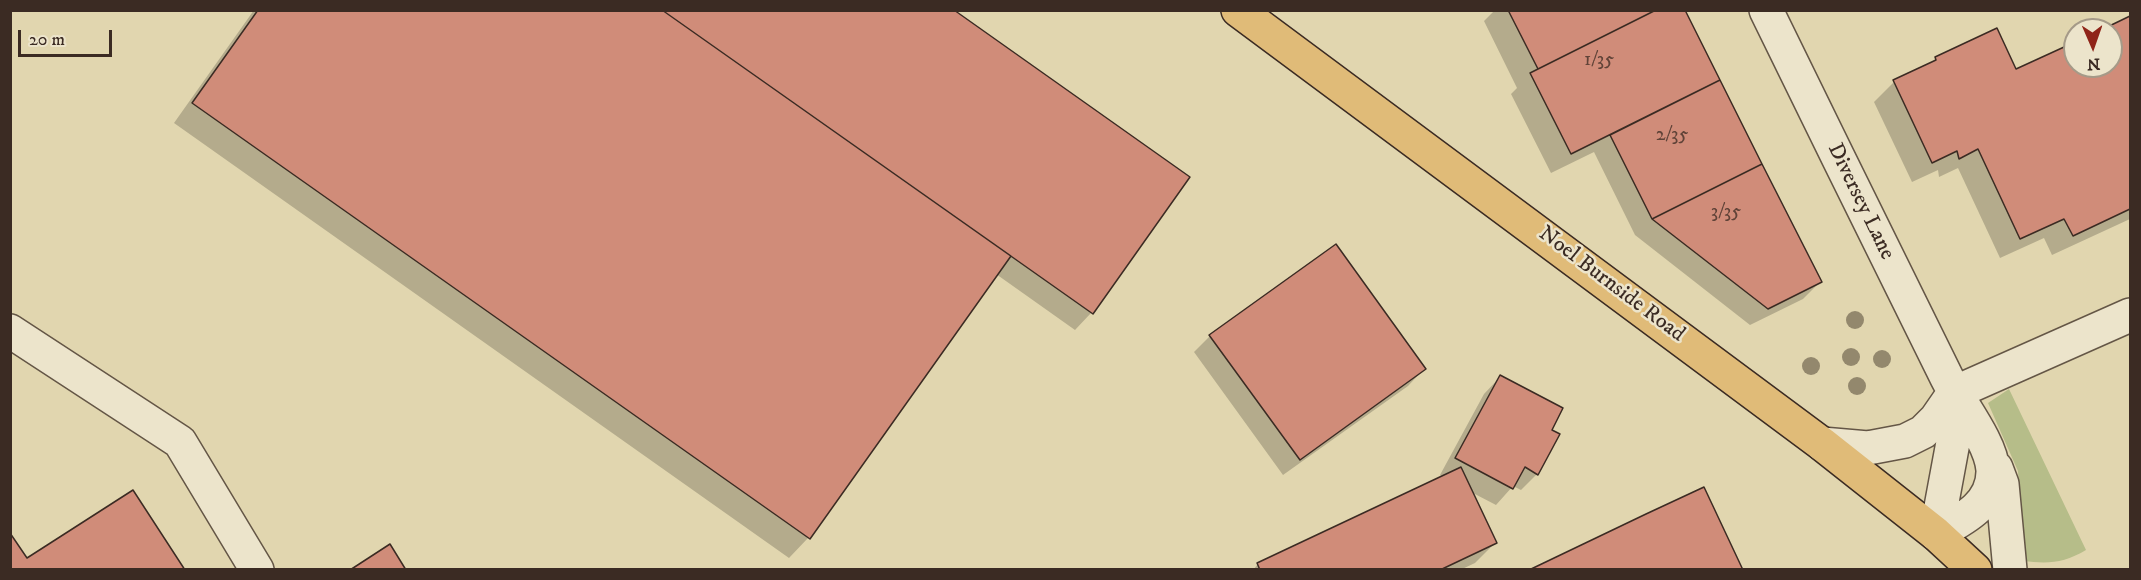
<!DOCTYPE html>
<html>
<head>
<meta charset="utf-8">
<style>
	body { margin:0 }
	#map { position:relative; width:2141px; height:580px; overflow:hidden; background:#e1d6af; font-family:"IM FELL DW Pica",serif }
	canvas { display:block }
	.frame { position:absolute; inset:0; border:12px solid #3b2b23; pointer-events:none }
	.north { position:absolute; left:2063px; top:18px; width:60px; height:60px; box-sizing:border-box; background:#ece4cb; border:2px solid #a59a88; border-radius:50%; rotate:178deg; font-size:16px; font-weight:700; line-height:24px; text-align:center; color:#3b2b23 }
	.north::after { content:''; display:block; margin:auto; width:21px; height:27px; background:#8f2418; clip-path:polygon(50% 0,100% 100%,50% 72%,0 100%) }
	.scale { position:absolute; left:18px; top:30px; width:94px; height:27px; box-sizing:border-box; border:3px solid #3b2b23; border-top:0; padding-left:8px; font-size:18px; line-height:21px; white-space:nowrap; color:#3b2b23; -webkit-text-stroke:4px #ece4cb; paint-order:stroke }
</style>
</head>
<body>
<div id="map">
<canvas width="2141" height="580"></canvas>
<div class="frame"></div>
<div class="north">N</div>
<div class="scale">20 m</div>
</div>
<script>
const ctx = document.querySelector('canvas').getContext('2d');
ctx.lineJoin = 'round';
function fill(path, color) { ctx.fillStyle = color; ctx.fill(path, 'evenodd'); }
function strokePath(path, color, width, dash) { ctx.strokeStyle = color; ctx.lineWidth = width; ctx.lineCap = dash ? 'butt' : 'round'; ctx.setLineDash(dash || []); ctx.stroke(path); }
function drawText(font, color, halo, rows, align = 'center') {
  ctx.font = font + ' "IM FELL DW Pica",serif'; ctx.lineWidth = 5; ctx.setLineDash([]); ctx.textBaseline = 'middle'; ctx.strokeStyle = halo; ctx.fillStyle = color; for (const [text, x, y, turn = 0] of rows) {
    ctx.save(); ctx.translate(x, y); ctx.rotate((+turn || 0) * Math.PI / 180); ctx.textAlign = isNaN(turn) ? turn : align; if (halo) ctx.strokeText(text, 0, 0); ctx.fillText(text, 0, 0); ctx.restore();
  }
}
const green = new Path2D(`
	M2009,389l77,161c-22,13 -37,14 -63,11l-5,-90 -30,-68z`);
const shadow = new Path2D(`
	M254,10h698l236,167 -97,136 -16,17 -79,-56 -188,264 -19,20 -615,-435z
	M1495,10h189l34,70 -4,4 106,198 -17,17 -53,26 -115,-90 -41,-83 -43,21 -40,-79 6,-6 -33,-67z
	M2130,18v201l-78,36 -8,-17 -44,20 -42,-90 -19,9 -1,-7 -26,12 -38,-80 20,-20 35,-17 7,-7 79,13 60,-27v22h36v-36h-7z
	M1210,336l214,33 -16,17 -125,89 -89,-123z
	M1500,377l50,54 -13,43 -16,16 -8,-4 -17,19 -25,-13 24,51 -20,20 -15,7h-207l5,-6 185,-87 -3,-2 44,-81z`);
const building = new Path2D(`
	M258,10h404l349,246 -201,283 -618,-436z
	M662,10h292l236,167 -97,137z
	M1508,10h148l-118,59z
	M1656,10h29l35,70 -149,74 -41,-81z
	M2130,16v193l-57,27 -9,-17 -44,20 -42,-90 -19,10 -2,-8 -25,12 -39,-83 43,-20 -1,-3 62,-29 19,41 59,-27v24h36v-36h-10z
	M1720,80l42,84 -110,55 -42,-84z
	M1762,164l60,118 -54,27 -116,-90z
	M1336,244l90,125 -126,91 -91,-125z
	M1500,375l63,33 -11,22 8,4 -22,41 -13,-8 -12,22 -58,-31z
	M1461,467l36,76 -57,27h-180l-3,-7z
	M1704,487l39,83h-214l117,-56z
	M133,490l52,80h-175v-37l17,25z
	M390,544l16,26h-56z`);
const minor = new Path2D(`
	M1766,10c60,123 120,245 181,368 13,26 44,64 46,92 1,35 -31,50 -57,64
	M10,331l170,111 77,128
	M1822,444l46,4 37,-7 18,-9 13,-13 18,-26 176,-78
	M1996,468l6,16 8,86
	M1936,534l18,-97v-43`);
const major = new Path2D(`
	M1238,10l584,434 114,90 39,36`);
const trees = [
	[1855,320],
	[1851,357],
	[1882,359],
	[1811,366],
	[1857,386]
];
const numberNames = [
	["1/35",1599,61],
	["2/35",1672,136],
	["3/35",1726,213]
];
const streetNames = [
	["Diversey Lane",1860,202,64],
	["Noel Burnside Road",1611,285,37]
];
fill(green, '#b6bd89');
fill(shadow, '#0003');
fill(building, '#d08c79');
strokePath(building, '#3b2b23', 1.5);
strokePath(minor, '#645646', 36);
strokePath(major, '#3b2b23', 36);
strokePath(minor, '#ece4cb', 33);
strokePath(major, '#e0bb78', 33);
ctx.fillStyle = '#93886d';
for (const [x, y] of trees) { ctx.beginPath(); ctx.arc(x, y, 9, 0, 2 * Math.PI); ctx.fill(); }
drawText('20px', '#604338', null, numberNames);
drawText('22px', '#3b2b23', '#ece4cb', streetNames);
</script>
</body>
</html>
